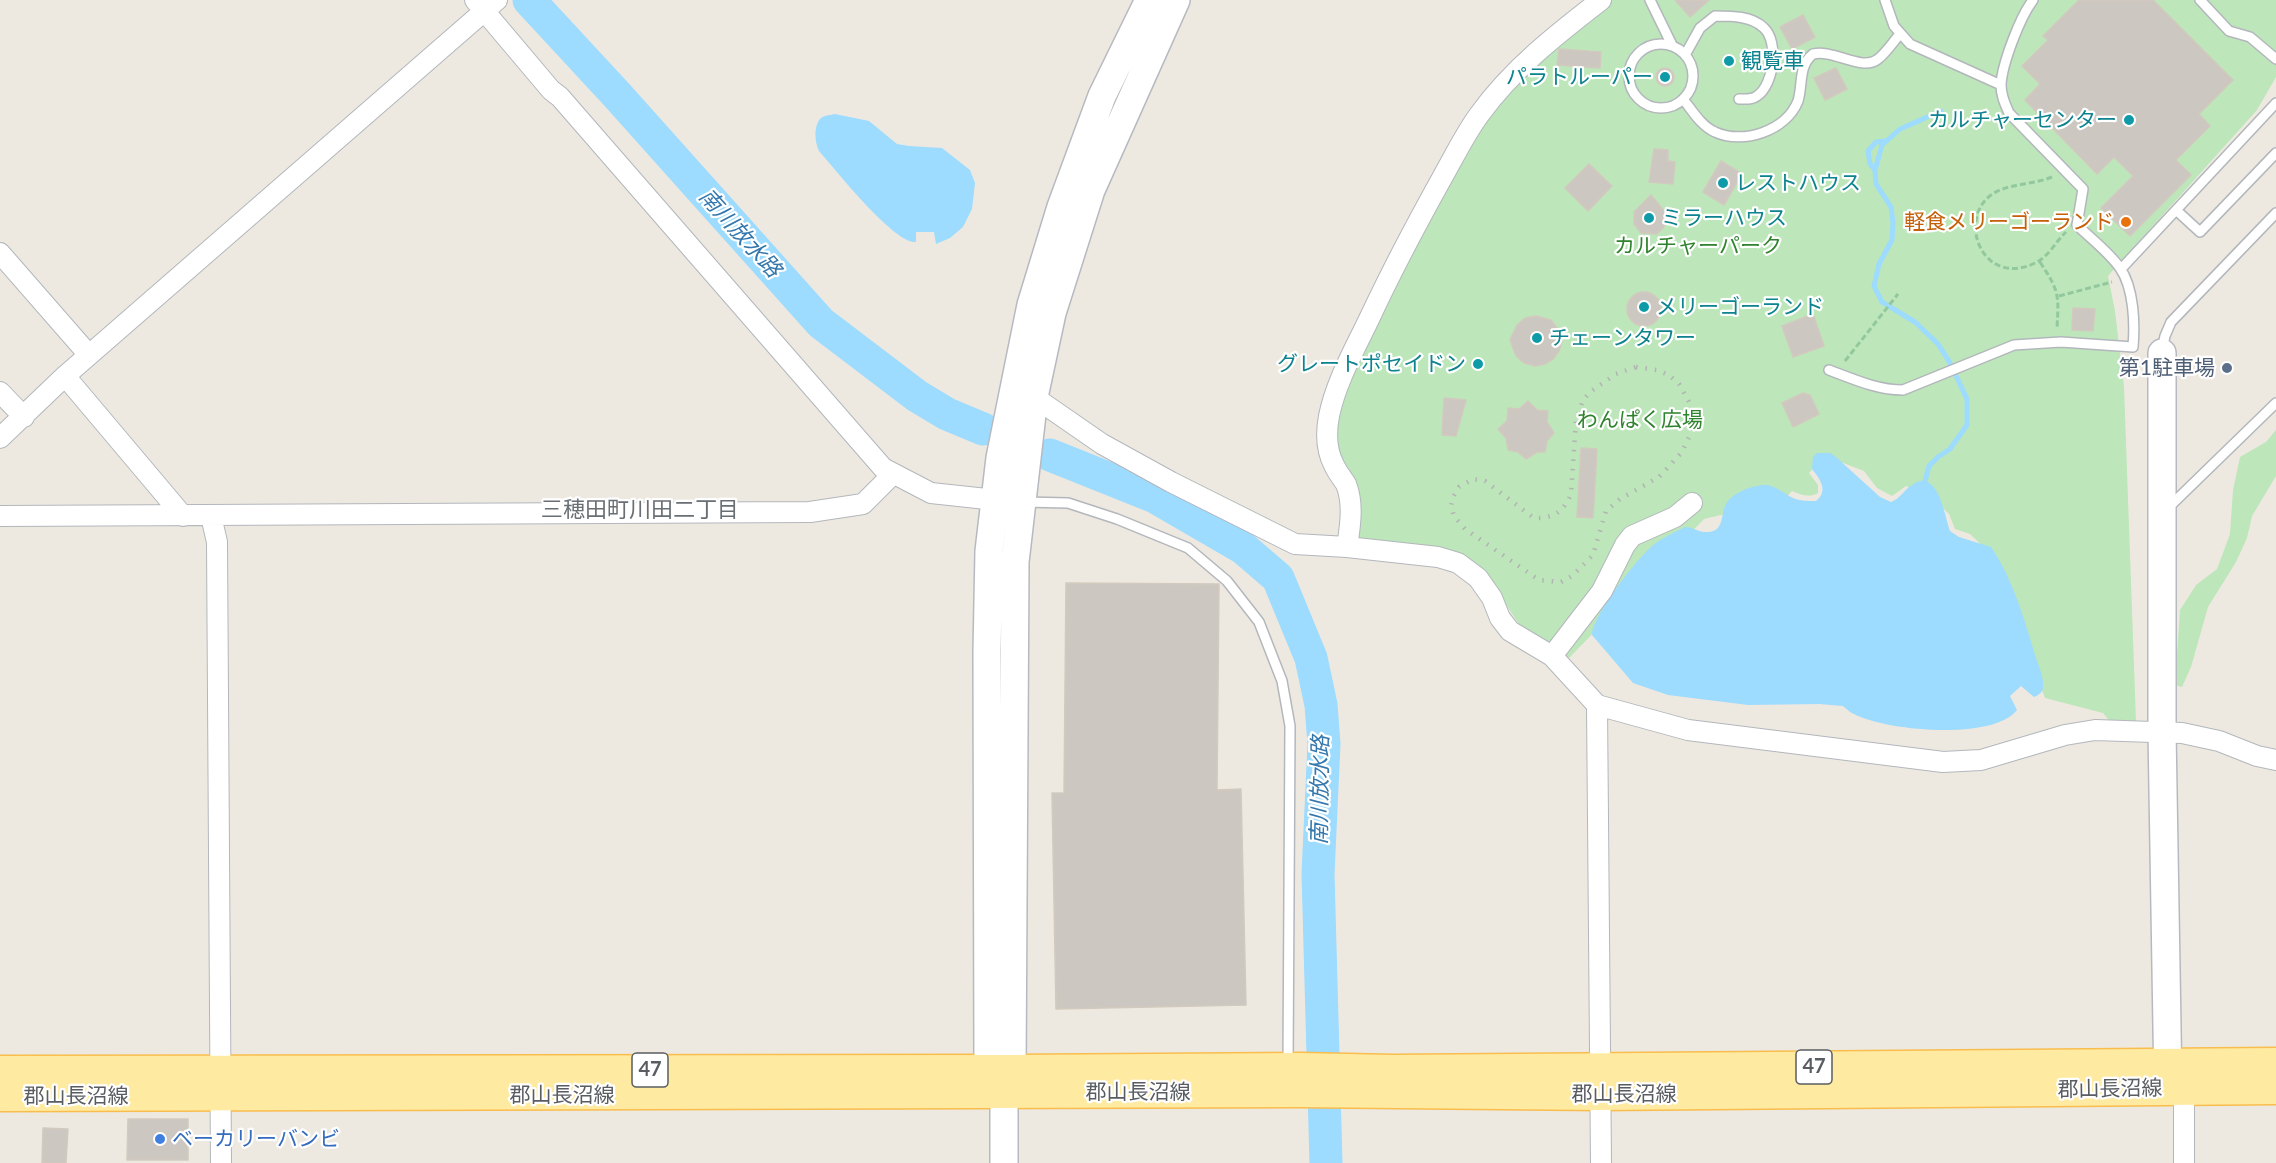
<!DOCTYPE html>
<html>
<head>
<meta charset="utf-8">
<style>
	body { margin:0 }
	canvas { display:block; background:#ede9e0 }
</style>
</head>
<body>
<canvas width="2276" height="1163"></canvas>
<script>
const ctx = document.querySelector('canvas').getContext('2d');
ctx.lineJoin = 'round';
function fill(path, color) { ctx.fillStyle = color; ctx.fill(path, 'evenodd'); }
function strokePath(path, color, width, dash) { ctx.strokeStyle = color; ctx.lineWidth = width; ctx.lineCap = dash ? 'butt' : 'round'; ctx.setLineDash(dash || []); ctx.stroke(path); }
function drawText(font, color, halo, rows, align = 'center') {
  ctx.font = font + ' Lato,"Noto Sans JP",sans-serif'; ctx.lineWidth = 4.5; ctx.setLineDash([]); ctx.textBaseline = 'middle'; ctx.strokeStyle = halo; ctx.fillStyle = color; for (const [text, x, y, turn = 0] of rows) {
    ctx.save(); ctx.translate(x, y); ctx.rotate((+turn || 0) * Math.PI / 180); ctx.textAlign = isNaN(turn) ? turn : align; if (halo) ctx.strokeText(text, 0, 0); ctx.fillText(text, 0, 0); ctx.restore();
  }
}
const green = new Path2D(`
	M1609,0h667v77l-19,33 -149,166 7,35 9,76 12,335 -9,-2 -16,3 -8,-10 -58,-15 -54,-144 -21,-20 -15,-5 -6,-15 -19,-19 -24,-9 -14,10 -15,-8 -13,-17 -39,-15 -16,17 9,12v8c-9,5 -17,2 -26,-2l-8,9 -80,19 -135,139 -44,-25 -33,-49 -133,-44 -5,-46 -21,-46 7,-59 143,-273 38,-41z
	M2276,430v46l-24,40 -5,22 -11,24 -28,45 -17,60 -9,20 -7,-2 5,-75 16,-25 21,-16 13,-35 3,-44 7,-33 26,-15z`);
const water = new Path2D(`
	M835,114l34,7 28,23 12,2 33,2 28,22 5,13 -3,26 -9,18 -13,11 -14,6 -2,-12h-18v10c-21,3 -82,-74 -97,-91 -4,-9 -6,-25 2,-33 4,-3 10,-3 14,-4z
	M1817,453h13l6,4 44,40 11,5c9,-3 13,-12 21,-17 26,-19 33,33 38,46l9,6 32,10c22,33 33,71 44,108 3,10 9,22 8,32 0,6 -5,8 -9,10l-13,-11 -11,10 7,14c-24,31 -131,21 -163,4 -4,-1 -7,-5 -11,-8l-24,-2 -71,1 -80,-10 -35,-12 -41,-48c1,-20 47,-80 64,-92 8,-6 19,-11 29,-16 8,0 14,6 23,5 17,-1 12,-17 18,-28 6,-11 25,-18 37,-19 11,-1 20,8 30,13 7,3 15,3 23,3 13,-10 4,-22 -4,-32l1,-12z`);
const stream = new Path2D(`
	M1875,170l-5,-6 -2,-13 8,-9 9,-1
	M1925,481l4,-15 9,-9 12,-8 17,-24v-26l-17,-36 -12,-19 -23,-22 -33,-20 -8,-16 5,-22 13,-24 1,-17 -2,-16 -15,-23 -1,-14 7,-25 18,-16 41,-18`);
const river = new Path2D(`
	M529,0l88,95 204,228 96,73 30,18 36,15
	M1050,455l105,42 88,51 35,30 33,80 10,47 3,39 -6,130 8,289`);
const building = new Path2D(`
	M1675,0h34l-19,17z
	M2079,0h74l80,80 -34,34 11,12 -34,34 15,15 -61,61 -29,-28 32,-32 -19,-19 -17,17 -72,-74 15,-16 -18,-18 26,-26 -5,-4z
	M1803,15l12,22 -23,12 -12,-22z
	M1559,49l42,3 -1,16 -43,-3z
	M1656 77a9 9 0 1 1 18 0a9 9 0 1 1-18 0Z
	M1836,68l11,21 -22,11 -11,-22z
	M1654,149l14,1v11l7,1 -2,22 -24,-2z
	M1721,161l21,13 -18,31 -21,-13z
	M1589,164l23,22 -24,25 -23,-23z
	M1651,195l14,17 -1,15 -7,7 -16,-1 -7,-9v-12z
	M1627 309a17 17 0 1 1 34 0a17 17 0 1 1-34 0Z
	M2073,308l22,1 -2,22 -21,-1z
	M1813,314l11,32 -31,11 -11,-31z
	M1536,316l15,4 10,13 1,8 -3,10 -6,8 -8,5 -10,2 -11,-3 -8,-7 -6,-16 7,-15 8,-7z
	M1803,393l7,2 9,19 -26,13 -11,-24z
	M1444,398l22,2 -10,36 -14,-1z
	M1528,401l9,9 11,1 -1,11 7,11 -7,8 -2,11h-8l-11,7 -8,-7 -10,-2 -2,-12 -8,-9 9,-8 1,-13 11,1z
	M1581,448l16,1 -4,69 -16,-1z
	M1066,583l153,1 -2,206 24,-1 5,216 -190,4 -4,-216h12z
	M128,1119h60v41h-61z
	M43,1128l25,1 -2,34h-24z`);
const path = new Path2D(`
	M2052,177c-19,8 -44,6 -61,18 -35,26 -7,95 46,67 12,-6 19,-21 29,-30
	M2040,262c19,29 19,32 17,66
	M2059,296l53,-14
	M1845,361l53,-67`);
const lane = new Path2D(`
	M1650,0l22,45
	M1885,0l9,26 16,18 91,41
	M2200,0l29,31 21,6 26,22
	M1629 76a32 32 0 1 1 64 0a32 32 0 1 1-64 0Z
	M1685,55l15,-27 15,-12c17,0 37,0 49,12 15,14 10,57 -7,68 -5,4 -11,3 -18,3
	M1683,99c9,11 18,27 32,33 28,13 71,-1 83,-31 5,-16 0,-35 15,-47 21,-5 49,18 65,5 8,-6 15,-17 22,-25
	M2176,210l24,22 76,-79
	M2121,269l155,-166
	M2162,350l3,-14 6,-14 105,-109
	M1829,370c24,9 48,20 74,20l111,-45 47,-3 72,5c2,-23 1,-59 -13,-79 -11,-16 -30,-30 -43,-43l6,-36 -74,-76c-4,-9 -8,-17 -8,-28 1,-21 19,-68 32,-85
	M1024,502l44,1 49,16 71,29 39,33 32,41 23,59 8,45 -2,337
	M2168,508l108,-105`);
const street = new Path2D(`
	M475,0l76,90 9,7 323,371 48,25 65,7
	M0,253l89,102
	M65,376l118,140
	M0,392l24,25
	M1034,397l68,47 69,38 124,62 52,3c3,-20 7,-43 -1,-63 -4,-6 -9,-12 -12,-19 -8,-15 -8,-33 -5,-49 7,-35 27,-69 42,-101 22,-47 46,-92 71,-137 12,-21 23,-44 37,-63 33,-46 78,-81 122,-115
	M0,438l65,-62 432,-376
	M0,516l810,-4 53,-8 30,-30
	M211,516l6,26 4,621
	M1347,547l91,10 20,6 20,15 14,20 8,20 10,13 42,25 45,49 91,25 255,32 38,-2 84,-25 30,-5 87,3 37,8 38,15 19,4
	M1552,656l50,-65 23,-46 7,-9 43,-19 17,-14
	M1597,705l4,458
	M2184,1089v74`);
const secondary = new Path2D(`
	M2162,353v378l6,356
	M1000,1086l-12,-16 -1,-418 2,-101 11,-93 31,-153 30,-98 41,-111 47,-96
	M1004,1163v-71l8,-22 3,-508 19,-165 18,-84 39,-123 85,-190`);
const primary = new Path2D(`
	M0,1071l1012,-1 288,-2 93,2 883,-7
	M0,1096l1299,-4 301,3 676,-6`);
const rail = new Path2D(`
	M1636,367l21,3 12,5 10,9 10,18 2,31 -9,19 -23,25 -39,22 -14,12 -13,44 -21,21 -11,6 -22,-2 -74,-51 -11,-13 -3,-10 2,-9 6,-10 14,-8 12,2 49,37c19,1 30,-7 37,-24l5,-73 7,-21 7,-8 26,-18z`);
const markers = [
	[1729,61,6,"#0f9aa8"],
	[1665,77,6,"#0f9aa8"],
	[2129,120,6,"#0f9aa8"],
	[1723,183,6,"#0f9aa8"],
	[1649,218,6,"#0f9aa8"],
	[2126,222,6,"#e8710a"],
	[1644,307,6,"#0f9aa8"],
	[1537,338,6,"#0f9aa8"],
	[1478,364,6,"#0f9aa8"],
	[2227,368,6,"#5c6f8a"],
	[160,1139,6,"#3f7fe0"]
];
const shields = [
	[1814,1067,36],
	[650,1070,36]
];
const shieldNames = [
	["47",1814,1067],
	["47",650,1070]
];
const cultureNames = [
	["観覧車",1741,61],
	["パラトルーパー",1653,77,"right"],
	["カルチャーセンター",2117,120,"right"],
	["レストハウス",1735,183],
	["ミラーハウス",1661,218],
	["メリーゴーランド",1656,307],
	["チェーンタワー",1549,338],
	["グレートポセイドン",1466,364,"right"]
];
const foodNames = [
	["軽食メリーゴーランド",2114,222]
];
const parkNames = [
	["カルチャーパーク",1698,246],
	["わんぱく広場",1640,420]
];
const serviceNames = [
	["第1駐車場",2215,368]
];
const streetNames = [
	["郡山長沼線",2110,1089,-1],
	["郡山長沼線",1138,1092],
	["郡山長沼線",1624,1094],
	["郡山長沼線",562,1095],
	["郡山長沼線",76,1096]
];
const shopNames = [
	["ベーカリーバンビ",172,1139]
];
const waterNames = [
	["南川放水路",740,233,48],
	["南川放水路",1320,790,-89]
];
const neighbourhoodNames = [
	["三穂田町川田二丁目",640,510]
];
fill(green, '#bde6ba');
fill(water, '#9ddbff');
strokePath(stream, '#9ddbff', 5);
strokePath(river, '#9ddbff', 33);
fill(building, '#cdc7c1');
strokePath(building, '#d2cabe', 1.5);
strokePath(lane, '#b3b7bc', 12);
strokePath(street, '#b3b7bc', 22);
strokePath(secondary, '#b6bac0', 30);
strokePath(primary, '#f9bd4d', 33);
strokePath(path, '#93c89e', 3, [6, 3]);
strokePath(lane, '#fff', 9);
strokePath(street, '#fff', 20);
strokePath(secondary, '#fff', 27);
strokePath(primary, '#ffeaa2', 30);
strokePath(rail, '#b2b3b3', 4.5, [1.5, 8]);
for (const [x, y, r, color] of markers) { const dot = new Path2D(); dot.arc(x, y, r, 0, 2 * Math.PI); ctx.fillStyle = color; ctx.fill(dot); strokePath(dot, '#fff', 2); }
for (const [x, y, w] of shields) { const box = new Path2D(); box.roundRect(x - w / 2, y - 17, w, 34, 4.5); ctx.fillStyle = '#fff'; ctx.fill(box); strokePath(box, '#595d62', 1.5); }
drawText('bold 20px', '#595d62', null, shieldNames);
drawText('21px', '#0d838f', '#fff', cultureNames, 'left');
drawText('21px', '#c56008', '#fff', foodNames, 'right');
drawText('21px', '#30832e', '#fff', parkNames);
drawText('21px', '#4e5e75', '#fff', serviceNames, 'right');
drawText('21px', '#595d62', '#fff', streetNames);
drawText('21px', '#366cbe', '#fff', shopNames, 'left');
drawText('italic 22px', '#3477ad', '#fff', waterNames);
drawText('22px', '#6a6f74', '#fff', neighbourhoodNames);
</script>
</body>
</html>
